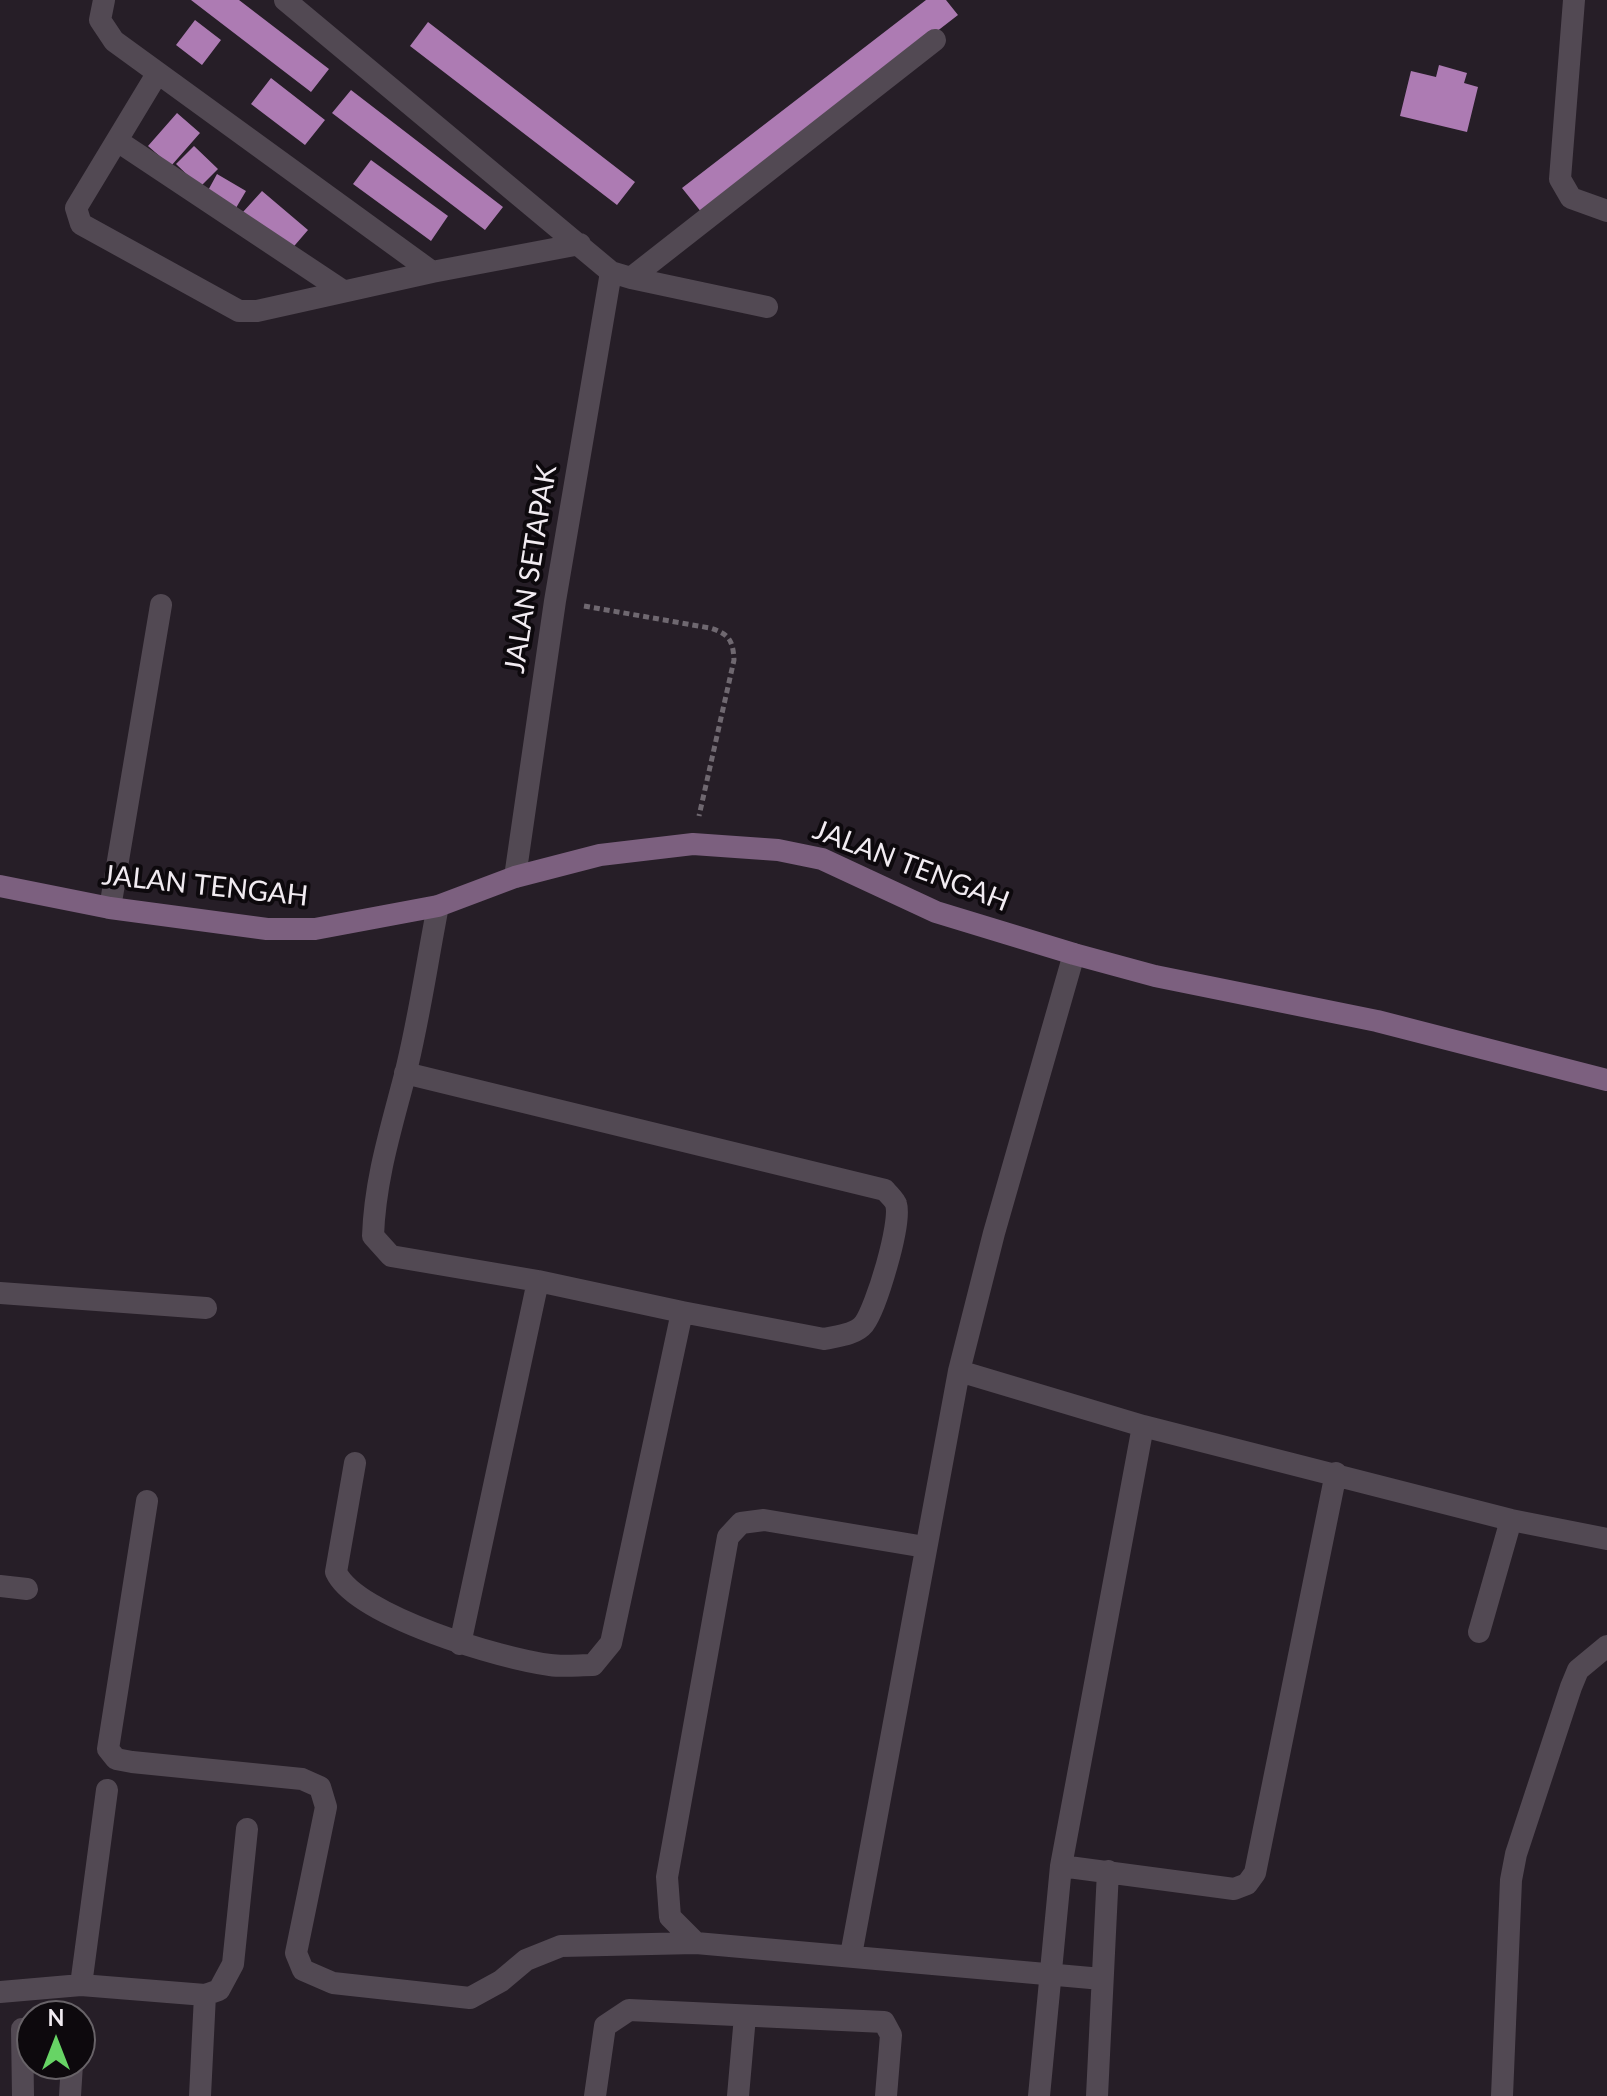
<!DOCTYPE html>
<html>
<head>
<meta charset="utf-8">
<style>
	body { margin:0 }
	#map { position:relative; width:1607px; height:2096px; overflow:hidden; background:#261e27; font-family:Lato,sans-serif }
	canvas { display:block }
	.north { position:absolute; left:16px; top:2000px; width:80px; height:80px; box-sizing:border-box; background:#0d090d; border:2px solid #686368; border-radius:50%; rotate:0deg; font-size:22px; font-weight:700; line-height:32px; text-align:center; color:#f1ebf1 }
	.north::after { content:''; display:block; margin:auto; width:28px; height:36px; background:#67d465; clip-path:polygon(50% 0,100% 100%,50% 72%,0 100%) }
</style>
</head>
<body>
<div id="map">
<canvas width="1607" height="2096"></canvas>
<div class="north">N</div>
</div>
<script>
const ctx = document.querySelector('canvas').getContext('2d');
ctx.lineJoin = 'round';
function fill(path, color) { ctx.fillStyle = color; ctx.fill(path, 'evenodd'); }
function strokePath(path, color, width, dash) { ctx.strokeStyle = color; ctx.lineWidth = width; ctx.lineCap = dash ? 'butt' : 'round'; ctx.setLineDash(dash || []); ctx.stroke(path); }
function drawText(font, color, halo, rows, align = 'center') {
  ctx.font = font + ' Lato,sans-serif'; ctx.lineWidth = 8; ctx.setLineDash([]); ctx.textBaseline = 'middle'; ctx.strokeStyle = halo; ctx.fillStyle = color; for (const [text, x, y, turn = 0] of rows) {
    ctx.save(); ctx.translate(x, y); ctx.rotate((+turn || 0) * Math.PI / 180); ctx.textAlign = isNaN(turn) ? turn : align; if (halo) ctx.strokeText(text, 0, 0); ctx.fillText(text, 0, 0); ctx.restore();
  }
}
const building = new Path2D(`
	M191,0h48l90,69 -18,23z
	M926,0h20l12,15 -256,198 -20,-25z
	M195,20l26,20 -19,25 -26,-20z
	M428,22l207,160 -18,23 -207,-159z
	M1439,65l28,8 -3,10 14,4 -11,45 -67,-16 11,-45 25,6z
	M271,78l54,42 -20,25 -54,-41z
	M351,90l152,117 -18,23 -153,-117z
	M177,113l23,20 -29,33 -23,-20z
	M194,146l24,23 -18,18 -24,-23z
	M371,160l77,56 -17,25 -78,-57z
	M217,174l29,17 -13,22 -28,-17z
	M262,191l46,39 -19,22 -46,-40z`);
const path = new Path2D(`
	M584,606l126,22c19,6 23,12 24,32l-35,156`);
const minor = new Path2D(`
	M104,0l-4,20 14,21 318,231 148,-28
	M285,0l326,272 20,6 304,-238
	M1574,0l-14,179 11,19 36,13
	M157,74l-81,134 5,16 158,87h18l175,-39
	M119,142l224,149
	M631,278l136,29
	M515,877l40,-276 56,-329
	M110,908l51,-303
	M405,1073l480,117c3,4 10,10 11,14 6,19 -20,104 -32,120 -9,11 -27,12 -40,15l-142,-27
	M0,1293l206,15
	M959,1371l184,55 368,94 96,19
	M355,1463l-19,109c20,44 166,87 214,93 14,2 29,0 43,0l18,-22 71,-331 -144,-31 -147,-25 -18,-20c2,-57 18,-107 32,-161 14,-55 22,-113 33,-169
	M147,1501l-39,248 8,10 16,3 170,17 18,8 6,20 -30,146 7,17 30,13 137,15 31,-17 25,-21 35,-14 135,-3
	M925,1547l-161,-27 -23,3 -13,14 -61,340 3,40 26,26 406,36
	M0,1586l27,3
	M1479,1632l32,-112
	M460,1644l78,-363
	M1061,1866l173,23 13,-5 8,-11 81,-400
	M851,1955l108,-584 35,-138 80,-279
	M81,1985l26,-195
	M0,1992l81,-7 124,10 14,-5 14,-26 14,-135
	M22,2029l1,67
	M70,2096l2,-32
	M200,2096l5,-101
	M595,2096l10,-70 24,-16 255,12 7,13 -5,61
	M738,2096l7,-80
	M1039,2096l22,-230 82,-440
	M1097,2096l11,-225
	M1502,2096l9,-216 5,-26 55,-167 7,-17 29,-24`);
const secondary = new Path2D(`
	M0,886l110,22 157,21h48l123,-23 77,-29 85,-22 93,-11 85,6 44,9 114,53 138,42 81,22 222,45 230,59`);
const streetNames = [
	["JALAN SETAPAK",531,569,-81],
	["JALAN TENGAH",911,866,21],
	["JALAN TENGAH",205,886,6]
];
fill(building, '#ad7bb3');
strokePath(path, '#6f6870', 5, [6, 4]);
strokePath(minor, '#524953', 22);
strokePath(secondary, '#7c607f', 22);
drawText('28px', '#f1ebf1', '#0d090d', streetNames);
</script>
</body>
</html>
